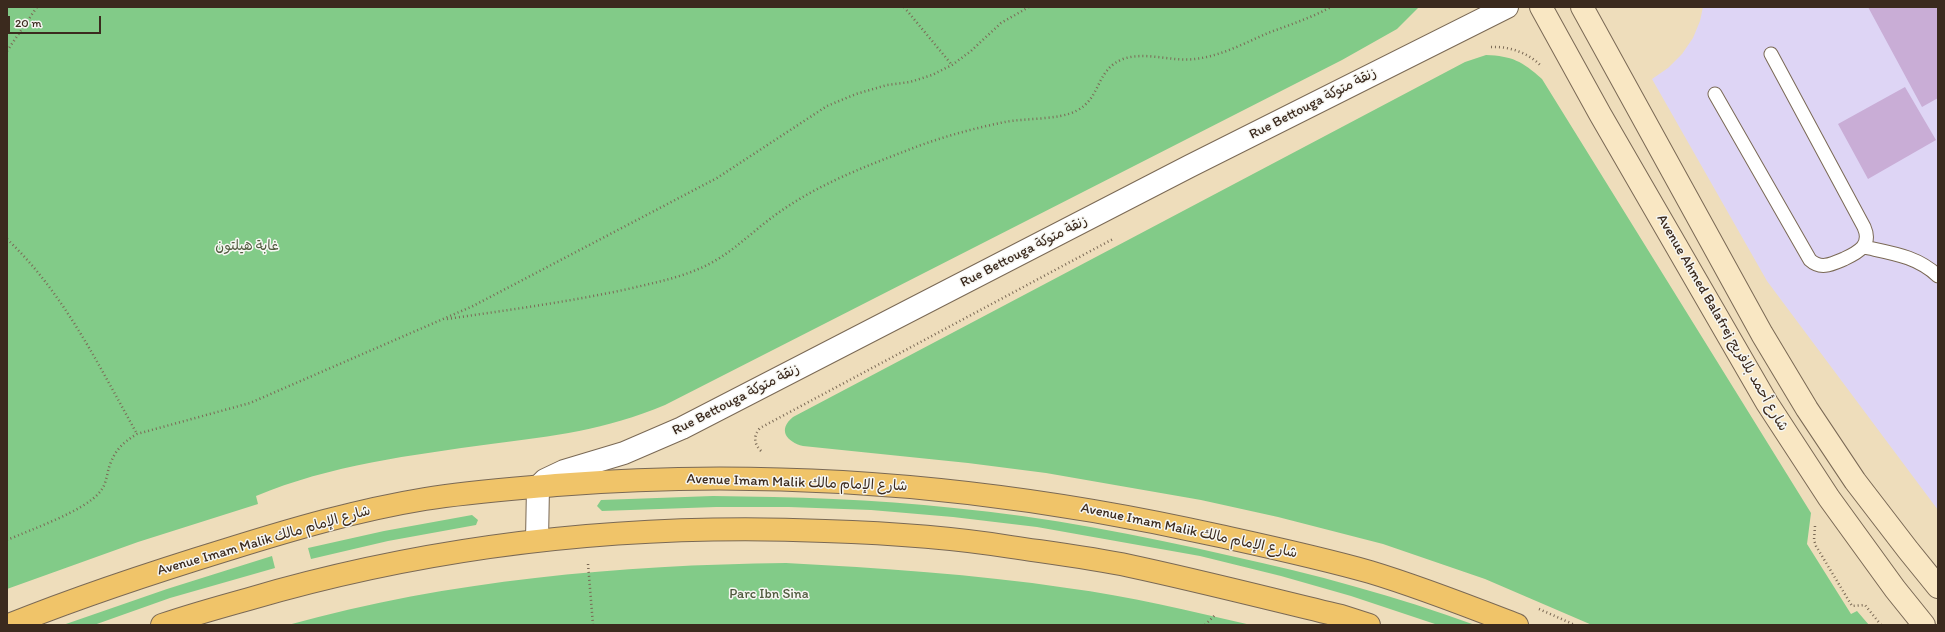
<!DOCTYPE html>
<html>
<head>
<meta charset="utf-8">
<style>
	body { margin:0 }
	#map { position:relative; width:1945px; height:632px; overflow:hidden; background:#edb; font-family:Itim,sans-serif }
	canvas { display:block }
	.frame { position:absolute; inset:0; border:8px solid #3b2a1e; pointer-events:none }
	.scale { position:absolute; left:8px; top:16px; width:93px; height:18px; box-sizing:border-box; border:2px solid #3b2a1e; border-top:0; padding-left:5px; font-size:12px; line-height:14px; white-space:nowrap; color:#3b2a1e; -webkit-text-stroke:3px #f6f6f2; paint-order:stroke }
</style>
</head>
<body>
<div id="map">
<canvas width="1945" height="632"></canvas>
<div class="frame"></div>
<div class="scale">20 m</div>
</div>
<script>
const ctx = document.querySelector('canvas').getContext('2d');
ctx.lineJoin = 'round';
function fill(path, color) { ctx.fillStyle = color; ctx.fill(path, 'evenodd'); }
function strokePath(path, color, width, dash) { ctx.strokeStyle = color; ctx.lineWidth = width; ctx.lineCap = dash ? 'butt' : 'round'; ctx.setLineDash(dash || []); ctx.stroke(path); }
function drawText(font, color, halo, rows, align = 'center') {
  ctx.font = font + ' Itim,"Playpen Sans Arabic",sans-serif'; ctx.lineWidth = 3; ctx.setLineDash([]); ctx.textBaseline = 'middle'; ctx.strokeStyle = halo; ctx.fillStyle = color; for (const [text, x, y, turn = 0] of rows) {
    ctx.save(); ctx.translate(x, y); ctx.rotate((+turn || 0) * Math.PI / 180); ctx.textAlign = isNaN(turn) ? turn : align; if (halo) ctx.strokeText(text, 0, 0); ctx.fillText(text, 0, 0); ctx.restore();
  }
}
const built = new Path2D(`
	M1703,7h235v503l-171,-229 -115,-202 16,-11 14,-14 11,-16 7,-17z`);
const green = new Path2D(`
	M7,7h1412l-22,22 -55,31 -677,345c-60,25 -111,31 -174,39 -79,11 -161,21 -235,52l2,8 -120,38 -131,47z
	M1486,55c26,1 36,6 56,24l269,434 -4,31 44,70 6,-3 12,14h-277l-107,-46 -102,-35 -105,-27 -77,-17 -155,-27 -78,-10 -165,-17c-16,-4 -26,-16 -10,-29l672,-355z
	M713,496c80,1 161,3 241,12 93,9 186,27 277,48 83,18 165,40 244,69h-37l-87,-29 -70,-20 -81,-20 -163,-29 -84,-10 -82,-7 -82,-3h-73l-114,4 -5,-5 4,-6z
	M472,515l6,5 -2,5 -88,16 -77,18 -3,-11 76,-17z
	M272,556l3,12 -105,30 -76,27h-31l104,-36z
	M786,563c94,5 188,11 281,25 62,8 123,23 184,37h-963c162,-45 331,-60 498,-62z`);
const building = new Path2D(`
	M1868,7h70v91l-16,9z
	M1905,87l31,53 -68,39 -30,-55z`);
const path = new Path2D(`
	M904,7l48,58
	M1491,47c18,-1 38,6 50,19
	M7,51l30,-44
	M7,239c57,54 92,127 130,195
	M447,319c61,-9 121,-17 181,-30 29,-7 57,-12 83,-26 26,-14 46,-36 70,-52 37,-26 80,-43 122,-59 32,-13 67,-23 102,-30 20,-4 54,-2 71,-11 26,-13 19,-41 47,-52 23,-8 48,3 72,0 26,-3 50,-16 73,-26 21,-8 43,-15 63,-26
	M761,451c-7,-7 -8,-15 -1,-23l353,-189
	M1815,526l-1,14 2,6 36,60 13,-1 16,20
	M7,540c23,-10 77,-29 92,-47 9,-10 7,-20 12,-31 5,-13 14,-21 26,-28l113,-31 223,-97 244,-128 110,-72 29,-12 31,-9 23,-3 22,-7 20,-10 19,-14 30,-28 28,-16
	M588,564l5,61
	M1539,609l36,16
	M1205,625l11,-11`);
const lane = new Path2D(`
	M1715,94l95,166c11,10 22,4 34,-1 15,-7 28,-14 20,-32l-93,-173
	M1864,247c27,6 53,9 74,29`);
const street = new Path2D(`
	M537,540l1,-53 7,-7 19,-9 60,-18 58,-25 508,-262 317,-159`);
const secondary = new Path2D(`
	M1541,7l59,107 167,289 62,95 66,91 29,36
	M1582,7l180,327 45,75 48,72 53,69 30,37`);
const primary = new Path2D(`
	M9,625c72,-29 145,-53 220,-76 64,-20 129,-39 196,-50 43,-7 87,-10 131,-14 222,-18 446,2 664,51 50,11 101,22 150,36 50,15 98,34 147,53
	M162,625c29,-10 58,-18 87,-26 188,-55 380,-76 576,-68 62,2 125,6 186,16 40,6 80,11 119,19 70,15 140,33 211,50l28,9`);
const streetNames = [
	["Rue Bettouga زنقة متوكة",1313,104,-27],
	["Rue Bettouga زنقة متوكة",1024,252,-27],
	["Avenue Ahmed Balafrej شارع أحمد بلافريج",1722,323,60],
	["Rue Bettouga زنقة متوكة",736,400,-27],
	["Avenue Imam Malik شارع الإمام مالك",797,483,2],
	["Avenue Imam Malik شارع الإمام مالك",1189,531,12],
	["Avenue Imam Malik شارع الإمام مالك",264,541,-16]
];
const parkNames = [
	["غابة هيلتون",247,246],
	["Parc Ibn Sina",769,594]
];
fill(built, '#ded5f5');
fill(green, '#82cb88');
fill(building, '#c9add6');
strokePath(lane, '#7a6955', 15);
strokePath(street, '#7a6955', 24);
strokePath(secondary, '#7a6955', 24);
strokePath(primary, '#7a6955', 24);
strokePath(path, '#7a6955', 2.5, [1, 3]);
strokePath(lane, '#fff', 13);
strokePath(street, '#fff', 22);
strokePath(secondary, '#f9e7c3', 22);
strokePath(primary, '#f0c469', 22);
drawText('14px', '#3b2a1e', '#f6f6f2', streetNames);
drawText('14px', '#505a3e', '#f6f6f2', parkNames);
</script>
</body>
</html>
